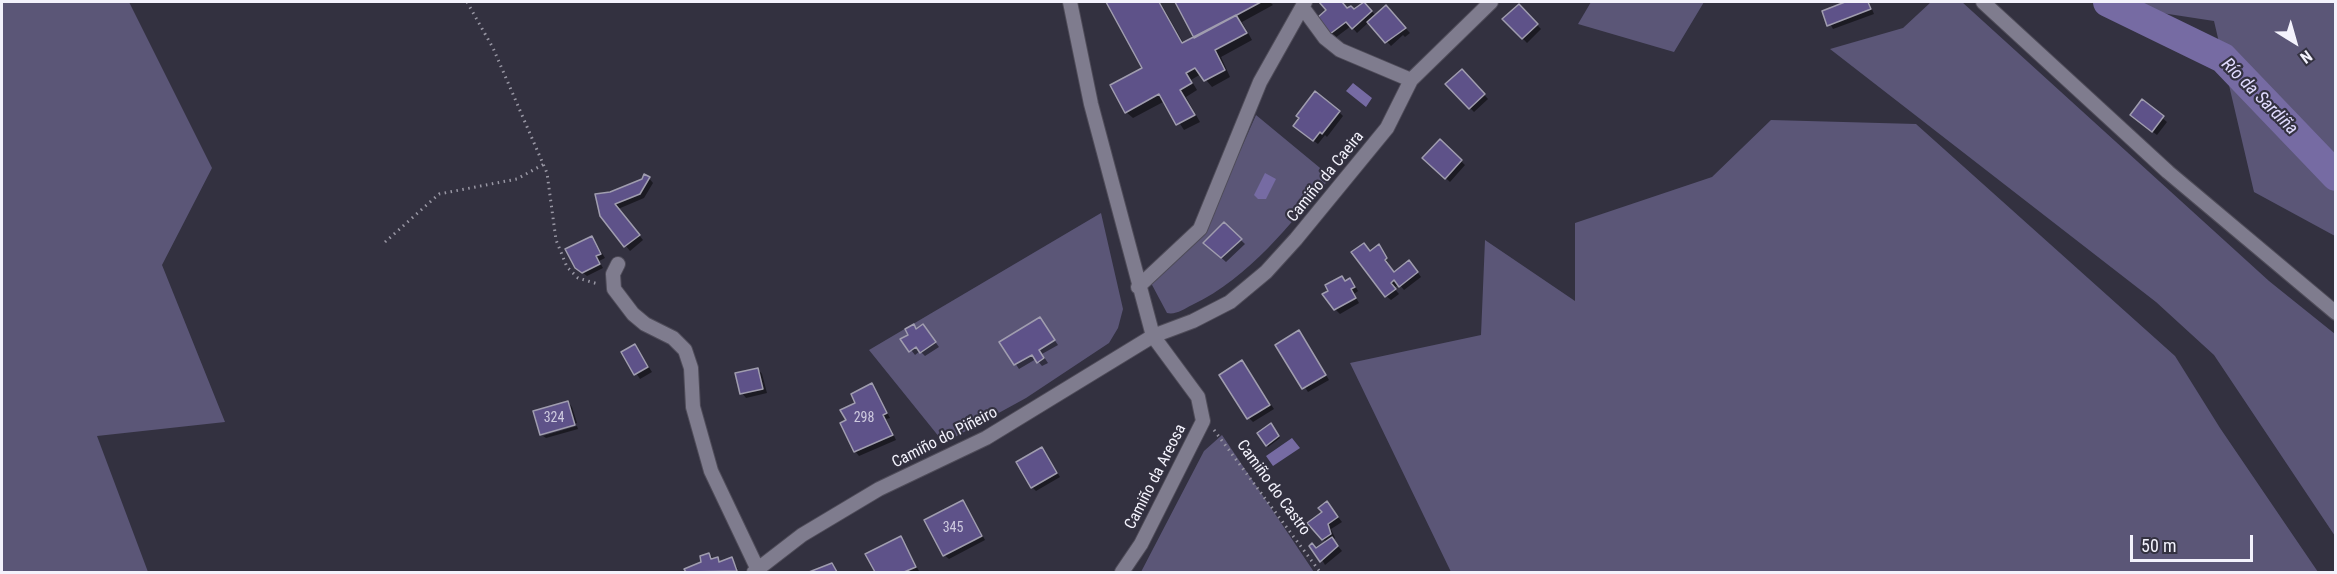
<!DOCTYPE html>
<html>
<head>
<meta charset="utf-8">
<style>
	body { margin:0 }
	#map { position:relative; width:2337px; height:574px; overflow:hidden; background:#333140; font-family:"Roboto Condensed",sans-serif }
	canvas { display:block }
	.frame { position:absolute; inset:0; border:3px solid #f3f2fc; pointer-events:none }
	.north { position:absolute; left:2265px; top:12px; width:60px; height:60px; -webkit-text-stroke:4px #333140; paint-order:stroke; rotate:143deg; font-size:16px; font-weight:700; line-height:24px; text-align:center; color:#f3f2fc }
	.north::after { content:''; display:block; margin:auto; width:21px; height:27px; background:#f3f2fc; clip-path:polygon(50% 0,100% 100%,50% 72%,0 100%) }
	.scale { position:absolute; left:2130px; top:535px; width:123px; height:27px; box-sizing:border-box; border:3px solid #f3f2fc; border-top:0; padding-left:8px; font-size:18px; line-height:21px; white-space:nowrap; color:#f3f2fc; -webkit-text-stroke:4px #333140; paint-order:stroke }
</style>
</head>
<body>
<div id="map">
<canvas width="2337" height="574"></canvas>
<div class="frame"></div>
<div class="north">N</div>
<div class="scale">50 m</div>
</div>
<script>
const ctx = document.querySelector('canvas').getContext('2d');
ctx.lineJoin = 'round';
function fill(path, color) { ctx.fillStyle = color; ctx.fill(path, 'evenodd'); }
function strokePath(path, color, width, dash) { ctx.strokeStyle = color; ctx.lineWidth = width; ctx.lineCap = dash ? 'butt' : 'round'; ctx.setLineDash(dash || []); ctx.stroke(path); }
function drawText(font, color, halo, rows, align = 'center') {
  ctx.font = font + ' "Roboto Condensed",sans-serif'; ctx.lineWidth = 4.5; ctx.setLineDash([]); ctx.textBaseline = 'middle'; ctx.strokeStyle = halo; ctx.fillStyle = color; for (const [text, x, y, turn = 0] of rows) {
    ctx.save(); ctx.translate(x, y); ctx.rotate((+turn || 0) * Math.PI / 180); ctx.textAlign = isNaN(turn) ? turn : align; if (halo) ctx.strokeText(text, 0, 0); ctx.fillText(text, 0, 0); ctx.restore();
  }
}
const green = new Path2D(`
	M2,2h127l83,166 -50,97 63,157 -128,14 51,136h-146z
	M1591,2h113l-30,50 -96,-28z
	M1931,2h31l307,279 66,53v202l-121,-181 -58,-53 -326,-253 73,-21z
	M2090,2h245v234l-81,-44 -40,-171z
	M1256,115l75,62c-42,47 -80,100 -139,128 -8,4 -16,10 -25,8l-16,-30 53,-51z
	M1771,120l145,4 259,232 45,72 98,144h-867l-101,-209 131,-28 4,-95 90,61v-78l137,-46z
	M1101,213l22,96 -5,19 -9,15 -83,55 -82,45 -75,-93z
	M1222,435l92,137h-173l63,-121z`);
const water = new Path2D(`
	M1353,83l19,15 -6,9 -20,-16z
	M1265,173l11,6 -10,20h-8l-4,-4z
	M1292,438l8,10 -27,18 -7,-10z`);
const shadow = new Path2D(`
	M1108,2h52l24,42 12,-6 -20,-36h94l3,3 -31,17 10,18 -31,17 9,20 -18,10 -11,-13 -10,6 6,10 -11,7 14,25 -16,8 -19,-29 -32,17 -7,-6 18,-43z
	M1321,2h21l6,8 6,1 14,-4 8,9 10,-9 24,26 -5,4 -2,-2 -12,11 -22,-24 -12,11 -6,-7 -16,12 -16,-20 9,-8z
	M1849,2h20l5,12 -41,15 -9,-17z
	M1519,6l22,23 -14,14 -23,-24z
	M1462,71l26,28 -14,13 -27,-28z
	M2142,101l25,21 -10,13 -21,-16z
	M1339,112l4,4 -16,21 -2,-2 -7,9 -19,-14z
	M1440,142l25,23 -15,17 -26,-24z
	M649,178l4,5 -9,15 -26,11 25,31 -13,11 -29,-36 9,-21z
	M1224,224l21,20 -19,18 -21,-19z
	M592,237l13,21 -6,3 4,7 -16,8 -11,-9z
	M1379,246l15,27 19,-7 8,11 -17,13 -5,-6 -5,4 5,6 -8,6 -5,-4 -15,-44z
	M1342,277l12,7 4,7 -4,3 5,9 -19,11 -5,-5 -5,-18z
	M1040,319l18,26 -16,9 6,9 -6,3 -6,-7 -17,10 -18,-27z
	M913,326l4,4 6,-4 16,21 -14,9 -5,-5 -5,4 -12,-15 7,-5z
	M1303,337l26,43 -21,12 -31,-47z
	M635,346l17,26 -12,7 -17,-26z
	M1242,362l32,47 -21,13 -4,-4z
	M758,369l4,5 5,19 -21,5 -4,-5z
	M872,385l18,33 -4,1 10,21 -37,16 -4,-5 -7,-30z
	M568,402l4,5 5,16 -35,12 -7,-23z
	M577,426l1,3 -32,9 -3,-2z
	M1272,427l8,11 -12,9 -1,-2z
	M1042,448l18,29 -24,14 -4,-4z
	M963,502l22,38 -36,19 -5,-4z
	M1327,503l15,19 -11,7 4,9 -2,2 9,11 -17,14 -9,-16 10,-7 -17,-19 15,-11z
	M900,538l19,33 -43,1 -9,-18z
	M709,555l13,7 10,-3 6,10 -9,3h-42l-1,-2 17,-7z`);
const river = new Path2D(`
	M2108,2l115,56 113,118`);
const building = new Path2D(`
	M1106,2h53l23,41 54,-28 11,18 -32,17 10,20 -21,11 -9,-13 -9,5 6,10 -12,7 15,25 -19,10 -17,-31 -34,19 -15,-28 32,-17z
	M1175,2h86l-67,36z
	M1319,2h23l5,6 4,-2 3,3 10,-7 8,9 -20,18 -6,-7 -16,12 -13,-16 9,-8z
	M1845,2h23l3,7 -44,17 -5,-15z
	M1519,4l19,20 -16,15 -20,-20z
	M1386,5l20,23 -21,15 -18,-21z
	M1462,69l23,25 -16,15 -24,-25z
	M1315,91l25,20 -18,23 -2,-2 -7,9 -20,-15 6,-8 -3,-2z
	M2142,99l22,17 -12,16 -22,-17z
	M1440,139l22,21 -17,19 -23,-21z
	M644,174l6,3 -10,17 -25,10 25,31 -16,12 -24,-31 -5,-22 15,-2 32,-13z
	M1224,222l18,17 -21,19 -18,-15z
	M592,236l9,18 -5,2 4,8 -18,9 -7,-5 -10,-19z
	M1364,243l6,8 9,-7 8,14 -2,2 9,12 15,-12 9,12 -19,15 -5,-7 -3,3 5,6 -11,8 -34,-45z
	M1342,276l3,5 5,-3 5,9 -4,2 5,9 -22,12 -12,-16 6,-3 -3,-6z
	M1040,317l15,23 -16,10 5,8 -7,5 -5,-8 -18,10 -15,-23z
	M914,324l2,5 7,-5 13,18 -16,11 -4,-6 -7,5 -9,-13 8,-4 -3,-6z
	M1299,330l27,45 -24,14 -27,-44z
	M635,344l13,23 -14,8 -13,-23z
	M1242,360l28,45 -23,14 -28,-44z
	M758,368l5,21 -23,5 -5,-21z
	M872,383l15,30 -4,2 10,20 -39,17 -14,-29 6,-3 -6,-10 15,-7 -4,-9z
	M568,401l7,24 -35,10 -7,-24z
	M1271,423l8,13 -13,10 -9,-13z
	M1042,447l15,26 -26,15 -15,-26z
	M963,500l19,36 -39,20 -19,-36z
	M1327,501l11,16 -10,7 3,10 -9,6 -15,-17 15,-11 -4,-4z
	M901,536l15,31 -12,5h-29l-10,-18z
	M1332,537l6,9 -18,16 -11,-16 3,-3 4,5z
	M709,553l2,6 7,-2 1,5 13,-5 5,14 -51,1 -2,-3 17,-7 -1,-6z
	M832,563l5,9h-28z`);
const path = new Path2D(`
	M467,2l26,46 54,125 9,67 11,27 11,11 20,6
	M385,242l54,-48 78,-15 27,-15
	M1214,430l106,142`);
const minor = new Path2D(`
	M1070,2l21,102 62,232 45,61 5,24 -62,123 -19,28
	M1983,2l185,170 168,141
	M1303,8l22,30 15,12 71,30
	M618,264l-5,10 1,15 19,25 12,10 28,14 12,12 6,18 2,39 18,64 48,101
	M1138,287l62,-58 60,-147 45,-80
	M754,572l48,-37 77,-46 107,-51 167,-102 40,-15 37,-19 36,-30 30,-33 91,-111 24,-48 80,-78`);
const numberNames = [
	["324",554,418],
	["298",864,418],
	["345",953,528]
];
const streetNames = [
	["Camiño da Caeira",1326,177,-51],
	["Camiño do Piñeiro",945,438,-27],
	["Camiño da Areosa",1156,477,-63],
	["Camiño do Castro",1273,488,54]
];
const waterNames = [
	["Río da Sardiña",2259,97,45]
];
fill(green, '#5b5677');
fill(water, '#766ba3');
fill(shadow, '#0007');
strokePath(river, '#766ba3', 30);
fill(building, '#5e5289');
strokePath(building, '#a09daf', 1.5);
strokePath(minor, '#4f4c59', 16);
strokePath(path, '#9997a4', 3, [1.5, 4.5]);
strokePath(minor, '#7f7c8e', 14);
drawText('14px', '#cecadf', null, numberNames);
drawText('16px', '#f3f2fc', '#333140', streetNames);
drawText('italic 18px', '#e1dcff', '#333140', waterNames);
</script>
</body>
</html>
